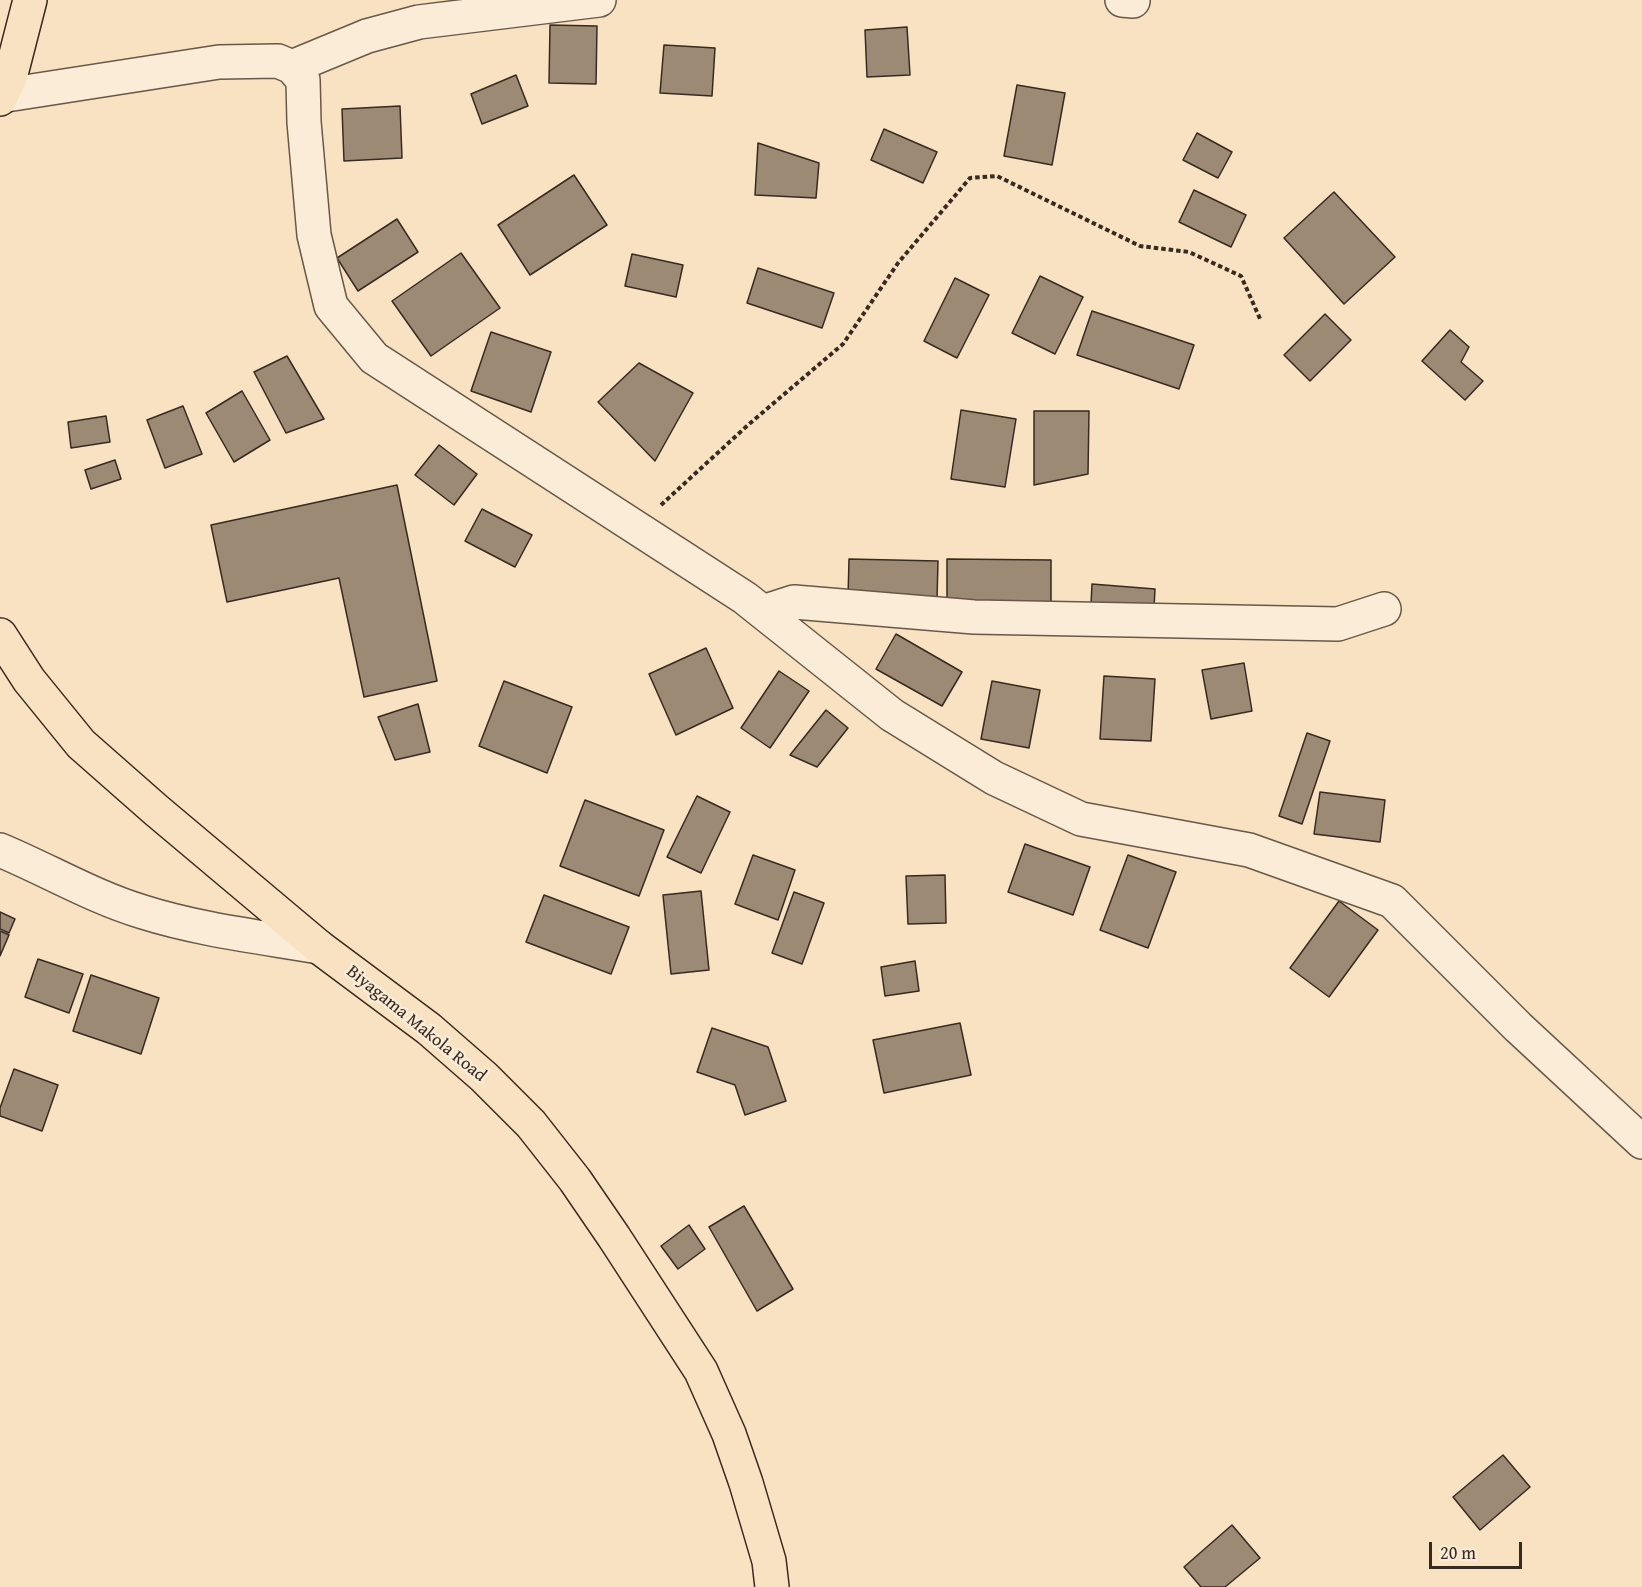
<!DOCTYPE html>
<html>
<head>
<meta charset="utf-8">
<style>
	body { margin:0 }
	#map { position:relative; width:1642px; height:1587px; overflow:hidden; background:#f8e2c2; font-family:"Gentium Book Plus",serif }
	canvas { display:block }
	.scale { position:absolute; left:1429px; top:1542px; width:93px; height:27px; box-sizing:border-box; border:3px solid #382a21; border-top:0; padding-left:8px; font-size:18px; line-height:21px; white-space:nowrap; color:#382a21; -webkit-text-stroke:4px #faecd7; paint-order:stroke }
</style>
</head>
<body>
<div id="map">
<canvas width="1642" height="1587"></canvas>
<div class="scale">20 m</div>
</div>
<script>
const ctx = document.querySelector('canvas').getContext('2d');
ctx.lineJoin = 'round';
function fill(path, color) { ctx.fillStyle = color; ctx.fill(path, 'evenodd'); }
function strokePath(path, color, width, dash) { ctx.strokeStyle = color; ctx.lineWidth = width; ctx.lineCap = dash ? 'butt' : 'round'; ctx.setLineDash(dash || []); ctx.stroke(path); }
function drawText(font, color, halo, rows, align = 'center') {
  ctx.font = font + ' "Gentium Book Plus",serif'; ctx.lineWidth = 5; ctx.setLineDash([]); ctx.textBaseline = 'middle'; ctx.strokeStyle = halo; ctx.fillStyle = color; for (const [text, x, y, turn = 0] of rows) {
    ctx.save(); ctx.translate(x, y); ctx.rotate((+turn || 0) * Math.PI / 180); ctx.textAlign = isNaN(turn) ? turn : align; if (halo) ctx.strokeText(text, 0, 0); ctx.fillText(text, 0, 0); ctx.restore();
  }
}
const building = new Path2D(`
	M550,25l47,1 -1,58 -47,-1z
	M907,27l3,48 -43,2 -2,-47z
	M664,45l51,3 -3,48 -52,-3z
	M516,75l12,31 -46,18 -11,-30z
	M1017,85l48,8 -13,72 -48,-9z
	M400,106l2,52 -58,3 -2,-52z
	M884,129l53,23 -14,31 -52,-23z
	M1197,133l35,19 -14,26 -35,-18z
	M758,143l61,20 -3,35 -61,-3z
	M574,175l33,50 -77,50 -32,-50z
	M1194,190l52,25 -15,32 -52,-25z
	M1334,192l61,65 -51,47 -60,-66z
	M397,219l21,33 -60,39 -21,-33z
	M461,253l39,55 -69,48 -39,-55z
	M632,254l51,11 -7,32 -51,-11z
	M758,268l76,25 -12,35 -75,-25z
	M1040,276l43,21 -28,57 -43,-21z
	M955,278l34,17 -32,63 -33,-17z
	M1092,311l102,34 -15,44 -102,-34z
	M1325,314l26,26 -41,41 -26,-26z
	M1450,330l19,17 -8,15 22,19 -18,19 -43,-39z
	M491,332l60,20 -20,60 -60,-21z
	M287,356l37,63 -38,14 -32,-61z
	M639,363l54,30 -38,68 -57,-59z
	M242,391l28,49 -36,22 -28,-49z
	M183,406l19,48 -37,14 -18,-48z
	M961,410l55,9 -11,68 -54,-8z
	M1034,411h55l-1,63 -54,11z
	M106,416l4,26 -39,6 -3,-26z
	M439,445l38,29 -23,31 -39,-30z
	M115,460l6,19 -30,10 -6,-19z
	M397,485l40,196 -73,16 -25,-119 -112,24 -16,-77z
	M482,509l50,26 -17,32 -50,-26z
	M849,559l89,2 -1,39 -89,-2z
	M947,559l104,1v42h-104z
	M1092,584l63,5 -1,19 -63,-4z
	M896,634l66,38 -20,34 -66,-37z
	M706,648l27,60 -57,27 -27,-61z
	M1244,663l8,48 -41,8 -9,-49z
	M779,671l30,20 -39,57 -29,-20z
	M1104,676l51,3 -4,62 -51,-2z
	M504,681l68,26 -25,66 -68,-27z
	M992,681l48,9 -11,58 -48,-9z
	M418,704l12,48 -35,8 -17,-43z
	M826,710l22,18 -31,39 -27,-12z
	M1307,733l23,8 -28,83 -23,-8z
	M1320,792l65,8 -5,42 -66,-8z
	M697,796l33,16 -29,61 -34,-16z
	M585,800l79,30 -25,66 -79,-30z
	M1025,844l65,23 -17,48 -65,-23z
	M753,855l42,15 -17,50 -43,-16z
	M1128,855l48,17 -28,76 -48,-18z
	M945,875l1,48 -38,1 -2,-48z
	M701,891l8,79 -38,4 -8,-79z
	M794,892l30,11 -22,61 -30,-11z
	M544,895l85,32 -18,47 -85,-32z
	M1339,901l39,29 -49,67 -39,-29z
	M0,912l15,7 -6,14 -9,-4z
	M0,931l9,4 -9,21z
	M38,959l45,15 -14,39 -44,-16z
	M915,961l4,30 -34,5 -4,-29z
	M91,975l68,23 -18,56 -68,-23z
	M960,1023l11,52 -87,18 -11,-53z
	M712,1028l56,19 18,54 -41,14 -10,-30 -38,-13z
	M14,1069l44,16 -16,46 -42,-15v-8z
	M744,1206l49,83 -36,22 -48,-84z
	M689,1225l16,24 -27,20 -17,-23z
	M1503,1455l27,32 -50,43 -27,-33z
	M1232,1525l28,33 -35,29h-24l-17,-20z`);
const path = new Path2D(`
	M661,505l87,-80 95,-81 55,-81 72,-85 27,-2 143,70 49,6 52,24 20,45`);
const minor = new Path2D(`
	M1122,0l11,1
	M292,67l75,-31 52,-14 180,-22
	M0,96l219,-34 59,-1 14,6 11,13 1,42 10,113 17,71 43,52 371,240 147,117 102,63 87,41 168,31 143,51 126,126 124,115
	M763,612l31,-10 180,15 364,7 46,-15
	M0,850c48,20 93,47 143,62 57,18 118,25 176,35`);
const major = new Path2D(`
	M0,99l10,-21 20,-78
	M0,635l29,45 52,64 75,66 163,137 110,82 55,48 47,47 44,56 39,57 87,134 28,63 17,49 23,78 3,26`);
const streetNames = [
	["Biyagama Makola Road",416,1024,39]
];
fill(building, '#9c8a75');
strokePath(building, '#382a21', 1.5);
strokePath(minor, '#685849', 36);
strokePath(major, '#382a21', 36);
strokePath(path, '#382a21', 4, [4.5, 3]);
strokePath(minor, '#faecd7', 33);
strokePath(major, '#f8e2c2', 33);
drawText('18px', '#382a21', '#faecd7', streetNames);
</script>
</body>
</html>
